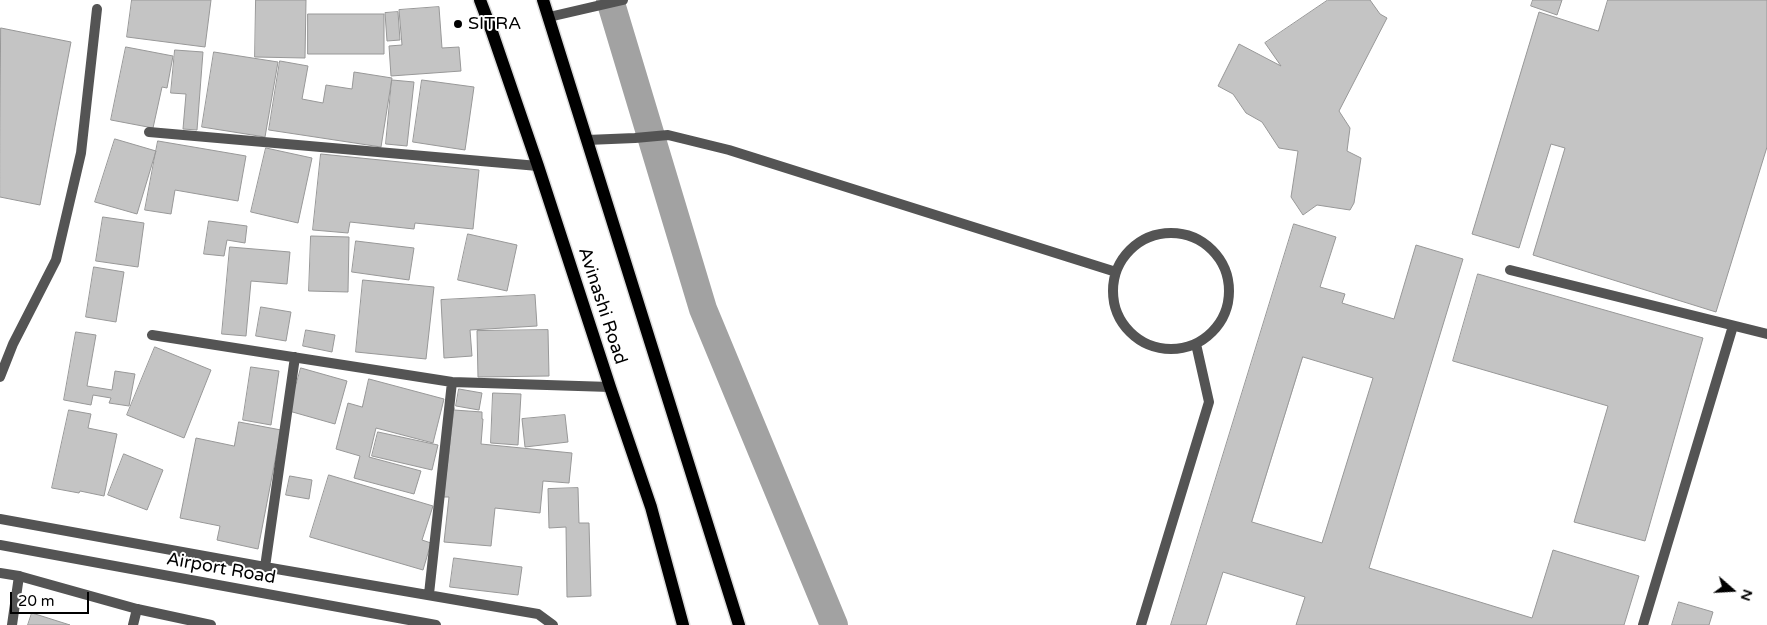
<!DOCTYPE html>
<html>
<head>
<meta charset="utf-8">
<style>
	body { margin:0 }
	#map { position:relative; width:1767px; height:625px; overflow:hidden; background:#fff; font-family:"Varela Round",sans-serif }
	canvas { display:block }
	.north { position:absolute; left:1707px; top:565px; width:50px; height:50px; -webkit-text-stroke:4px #fff; paint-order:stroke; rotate:109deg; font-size:14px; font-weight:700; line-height:20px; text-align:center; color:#000 }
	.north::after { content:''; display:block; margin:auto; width:18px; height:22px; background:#000; clip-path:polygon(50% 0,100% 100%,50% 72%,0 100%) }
	.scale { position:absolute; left:10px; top:592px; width:79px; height:22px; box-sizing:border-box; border:2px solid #000; border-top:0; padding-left:6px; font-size:15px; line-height:18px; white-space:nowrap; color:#000; -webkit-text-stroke:4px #fff; paint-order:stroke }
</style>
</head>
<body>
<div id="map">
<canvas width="1767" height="625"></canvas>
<div class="north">N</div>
<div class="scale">20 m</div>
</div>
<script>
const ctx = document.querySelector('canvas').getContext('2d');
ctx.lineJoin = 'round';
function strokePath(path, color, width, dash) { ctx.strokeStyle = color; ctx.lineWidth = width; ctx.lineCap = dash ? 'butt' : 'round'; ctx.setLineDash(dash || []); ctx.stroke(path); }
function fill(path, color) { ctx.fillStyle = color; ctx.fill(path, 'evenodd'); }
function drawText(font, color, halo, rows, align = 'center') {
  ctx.font = font + ' "Varela Round",sans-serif'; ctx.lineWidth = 4; ctx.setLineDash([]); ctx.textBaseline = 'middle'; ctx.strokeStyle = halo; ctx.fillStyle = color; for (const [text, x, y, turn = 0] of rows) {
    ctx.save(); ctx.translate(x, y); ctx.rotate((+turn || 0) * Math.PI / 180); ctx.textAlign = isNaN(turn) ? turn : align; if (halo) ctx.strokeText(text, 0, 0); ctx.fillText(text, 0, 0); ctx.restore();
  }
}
const canal = new Path2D(`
	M610,0l93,309 131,316`);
const building = new Path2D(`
	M132,0h79l-6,47 -78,-10z
	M256,0h50l-1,58 -50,-1z
	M1328,0h42l10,14 7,4 -48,93 11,17 -3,23 14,7 -7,45 -4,7 -33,-5 -14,10 -12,-18 7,-46 -19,-3 -17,-26 -16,-9 -13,-19 -15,-8 21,-42 42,22 -16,-23z
	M1533,0h29l-5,15 -26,-9z
	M1608,0h159v147l-51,165 -183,-57 32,-107 -14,-4 -32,104 -47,-14 67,-222 59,19z
	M439,7l3,41 17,-1 2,24 -70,5 -2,-30 13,-1 -3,-35z
	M398,12l2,28 -13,1 -2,-28z
	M308,14h76v40h-76z
	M1,28l70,14 -31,163 -40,-8z
	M126,47l47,9 -6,32 -5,-1 -9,41 -42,-8z
	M175,50l28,2 -6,78 -14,-1 3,-35 -15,-1z
	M214,52l64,10 -13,75 -63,-10z
	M280,61l28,5 -6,33 21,4 3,-18 26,4 2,-17 38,6 -11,69 -112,-17z
	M392,80l22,2 -7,64 -21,-2z
	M422,80l52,7 -9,63 -52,-8z
	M115,139l41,12 -19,63 -42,-12z
	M158,141l88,15 -8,45 -63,-11 -4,24 -26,-4z
	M266,148l46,10 -14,65 -47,-11z
	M321,154l158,16 -6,59 -58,-6 -1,6 -64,-7 -2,11 -35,-3z
	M103,217l41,6 -6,44 -42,-6z
	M209,221l38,5 -2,17 -18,-3 -3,16 -20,-2z
	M1294,224l42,13 -16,50 25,7 -3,9 52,16 22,-74 47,14 -94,309 163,50 21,-68 86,26 -15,49h-328l9,-28 -82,-25 -17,53h-35zM1303,357l70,21 -51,165 -70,-21z
	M468,234l49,11 -10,46 -49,-11z
	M311,236l38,1 -1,55 -39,-1z
	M356,241l58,7 -5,32 -57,-8z
	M230,247l60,5 -3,32 -36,-3 -5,55 -24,-2z
	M94,267l30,5 -8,50 -30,-5z
	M1478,274l225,64 -58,203 -71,-19 34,-116 -155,-45z
	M363,280l71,7 -8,72 -70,-7z
	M535,295l2,31 -67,4 2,26 -28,2 -3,-58z
	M261,307l30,5 -5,29 -30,-5z
	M306,330l29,5 -3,17 -29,-6z
	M548,330l1,46 -71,1 -1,-46z
	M76,332l20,3 -9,51 25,4 3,-19 20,3 -6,32 -20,-3 2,-5 -18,-3 -2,10 -27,-5z
	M155,347l56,23 -27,68 -57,-23z
	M251,367l28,4 -8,54 -28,-5z
	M301,368l46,13 -12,43 -46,-13z
	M369,379l75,20 -11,44 -57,-15 -7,29 52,14 -7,23 -60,-16 6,-22 -24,-7 12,-46 14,4z
	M459,389l23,4 -3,17 -23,-4z
	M493,393l28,1 -3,51 -27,-2z
	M454,408v2l28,2v7h1l-2,25 91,9 -3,30 -26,-2 -3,32 -45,-5 -4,38 -47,-4 5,-45h-5z
	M69,410l22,4 -3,14 29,6 -13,62 -24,-5 -1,2 -27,-5z
	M565,415l3,27 -43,5 -3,-28z
	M239,422l42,8 -23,119 -41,-9 3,-14 -40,-8 16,-80 38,8z
	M378,432l60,13 -6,25 -60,-14z
	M124,454l39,16 -16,40 -39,-15z
	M329,475l104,31 -11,34 9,3 -8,27 -113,-33z
	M290,476l22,4 -3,19 -23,-4z
	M578,488l1,35h10l2,73 -24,1 -1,-70 -17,1 -1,-39z
	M454,558l68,9 -4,28 -68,-8z
	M1679,602l34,10 -4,13h-37z
	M32,613l38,12h-42z`);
const service = new Path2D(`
	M587,140l48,-2 33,-3 61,15 387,122
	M1113 291a58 58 0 1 1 116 0a58 58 0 1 1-116 0Z
	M1510,270l257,64
	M0,377l13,-33 43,-84 25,-107 16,-144
	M1141,625l68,-223 -13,-58
	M1643,625l90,-299`);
const minor = new Path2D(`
	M149,132l389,34
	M152,335l300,47 158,5
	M0,519l265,48 273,47 15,11
	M265,567l30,-210
	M429,594l23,-212
	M12,625l7,-49
	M133,625l4,-16`);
const tertiary = new Path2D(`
	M549,17l74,-17
	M0,545l436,80
	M0,573l19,3 118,33 74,16`);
const primary = new Path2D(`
	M480,0l11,29 47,137 72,221 41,120 32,118
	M543,0l196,625`);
const markers = [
	[458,24,5,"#000"]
];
const poiNames = [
	["SITRA",468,24]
];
const streetNames = [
	["Avinashi Road",602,306,72],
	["Airport Road",221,569,10]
];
strokePath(canal, '#a2a2a2', 28);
fill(building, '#c4c4c4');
strokePath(building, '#989898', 1);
strokePath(primary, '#dbdbdb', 15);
strokePath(service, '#545454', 10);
strokePath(minor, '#545454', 10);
strokePath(tertiary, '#545454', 10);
strokePath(primary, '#000', 12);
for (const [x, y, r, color] of markers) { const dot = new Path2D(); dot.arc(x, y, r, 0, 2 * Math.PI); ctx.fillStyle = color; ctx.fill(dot); strokePath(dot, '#fff', 2); }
drawText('18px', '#000', '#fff', poiNames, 'left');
drawText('18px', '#000', '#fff', streetNames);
</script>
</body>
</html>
